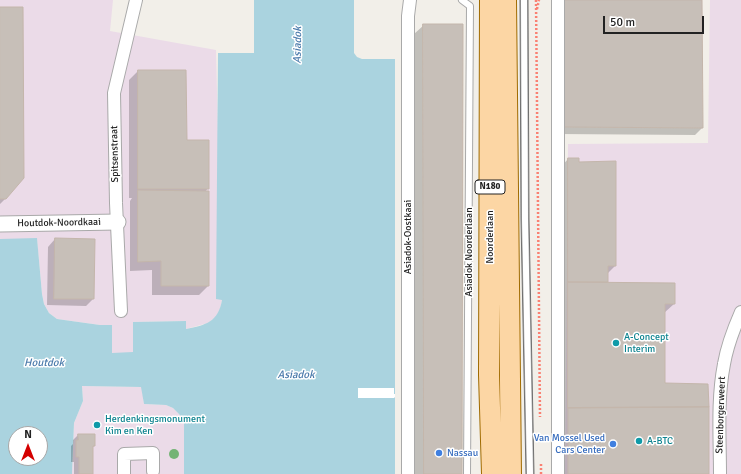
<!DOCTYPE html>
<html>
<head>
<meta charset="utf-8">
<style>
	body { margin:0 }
	#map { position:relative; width:741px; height:474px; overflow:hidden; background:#f2efe9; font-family:Signika,sans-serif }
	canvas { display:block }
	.north { position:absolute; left:8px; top:426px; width:40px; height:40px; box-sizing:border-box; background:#fff; border:1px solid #a7a7a7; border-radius:50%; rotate:0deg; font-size:11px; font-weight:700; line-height:16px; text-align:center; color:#222 }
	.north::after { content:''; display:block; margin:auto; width:14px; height:18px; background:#d40000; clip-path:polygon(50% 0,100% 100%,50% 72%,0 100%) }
	.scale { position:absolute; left:603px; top:16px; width:101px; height:18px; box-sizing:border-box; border:2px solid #222; border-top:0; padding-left:5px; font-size:12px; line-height:14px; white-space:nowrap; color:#222; -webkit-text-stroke:3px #fff; paint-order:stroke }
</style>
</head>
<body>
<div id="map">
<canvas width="741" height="474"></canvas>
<div class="north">N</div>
<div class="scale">50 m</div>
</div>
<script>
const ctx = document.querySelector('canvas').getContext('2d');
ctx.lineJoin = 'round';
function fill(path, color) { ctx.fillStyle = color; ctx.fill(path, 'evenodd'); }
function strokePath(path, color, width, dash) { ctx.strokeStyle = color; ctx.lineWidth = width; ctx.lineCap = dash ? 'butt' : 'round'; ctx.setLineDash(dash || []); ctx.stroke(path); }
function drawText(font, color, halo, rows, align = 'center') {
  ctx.font = font + ' Signika,sans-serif'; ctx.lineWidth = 3; ctx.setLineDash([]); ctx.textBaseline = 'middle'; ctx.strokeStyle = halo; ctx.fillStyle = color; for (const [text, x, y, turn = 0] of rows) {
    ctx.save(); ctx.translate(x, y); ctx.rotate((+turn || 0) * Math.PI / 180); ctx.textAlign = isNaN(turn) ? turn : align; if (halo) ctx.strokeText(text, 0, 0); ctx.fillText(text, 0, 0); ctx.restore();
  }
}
const industrial = new Path2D(`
	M0,0h113l-3,31 106,19 6,250 -2,9 -4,8 -8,6 -22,6v-8l-53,1 1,31h-22v-28h-12l-43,-6 -8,-6 -5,-9 -2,-10 -5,-55h-37z
	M710,0h31v474h-176l3,-330 140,-1z
	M82,386l60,1 2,17 22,1 7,3 6,6 5,7v53h-112l2,-51 9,-22z`);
const water = new Path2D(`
	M254,0h100v53l3,4 5,2h33v415h-211v-53l-5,-7 -6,-6 -7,-3 -22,-1 -3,-17 -59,-1 1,15 -9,22 -2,51h-72v-235l37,-1 5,56 2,10 5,9 8,6 43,6h12v28l21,-1v-30l53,-1v8c20,-4 32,-7 36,-29l-6,-1 2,-246h36zM16,434h24v24h-24z`);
const pier = new Path2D(`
	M358,388h36v6h1v3l-1,1h-36z`);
const shadow = new Path2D(`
	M557,0h144l1,128 -7,7 -138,-1z
	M0,8l5,191 -5,5z
	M424,25l37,449h-46l-1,-440z
	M138,71l48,70 22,47 -3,4 3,94 -9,9h-47v-25l-22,1v-70l2,-3h-3v-118z
	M568,159l47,107 -8,8v9l67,21 -10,9v71l43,90h-148v-305z
	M55,239l38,60 -7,7 -39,-1 1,-58z
	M78,435h16v11l-2,2v26h-18v-12h-3v-16l2,-2v-4z`);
const building = new Path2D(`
	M563,0h139l1,128 -140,-1z
	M0,7h23l1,171 -18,21h-6z
	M423,24h40l-1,450h-38z
	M138,70h48l1,70h22v49h-71z
	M568,158h11v4l37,-1v105h-8v16h-40z
	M138,190l71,1v95h-48v-25l-23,1z
	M55,238l40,1 -1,60h-40z
	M568,282l107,1v21h-10v79l43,1 1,23 -141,1z
	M709,407v67h-141v-66z
	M78,434h17v12h-2v28h-14v-17h-3v-17h2z`);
const path = new Path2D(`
	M536,0l4,417
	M537,9l2,-9
	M541,464v10`);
const service = new Path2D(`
	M462,0l8,6 -3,468
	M524,0l1,219 5,255`);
const minor = new Path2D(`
	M121,311l-5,-108 -2,-110 22,-93
	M124,474v-20l29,-1v18
	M408,474v-458l2,-16
	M558,474v-474
	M720,474c0,-36 -3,-74 4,-110 3,-18 10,-36 17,-52`);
const tertiary = new Path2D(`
	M0,224l118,-2`);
const primary = new Path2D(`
	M490,0l-1,375 3,99
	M506,0l5,474`);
const tram = new Path2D(`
	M520,0l1,219 5,255
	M528,0l1,219 5,255`);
const trees = [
	[174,454]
];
const markers = [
	[616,343,4,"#0f9aa8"],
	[97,425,4,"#0f9aa8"],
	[639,441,4,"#0f9aa8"],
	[613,444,4,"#3f7fe0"],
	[439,453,4,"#3f7fe0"]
];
const shields = [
	[490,187,30]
];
const shieldNames = [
	["N180",490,187]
];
const streetNames = [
	["Spitsenstraat",115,154,-91],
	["Houtdok-Noordkaai",59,223,-1],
	["Asiadok-Oostkaai",408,237,-90],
	["Noorderlaan",490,237,-90],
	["Asiadok Noorderlaan",469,252,-90],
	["Steenborgerweert",721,415,-88]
];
const cultureNames = [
	["A-Concept",624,337],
	["Interim",624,349],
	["Herdenkingsmonument",105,419],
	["Kim en Ken",105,431],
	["A-BTC",647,441]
];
const shopNames = [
	["Van Mossel Used",605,438],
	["Cars Center",605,450],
	["Nassau",447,453,"left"]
];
const waterNames = [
	["Asiadok",298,45,-89],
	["Houtdok",44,363],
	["Asiadok",296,375]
];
fill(industrial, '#ebdbe8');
fill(water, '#aad3df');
fill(pier, '#fff');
fill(shadow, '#0003');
fill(building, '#c7bfb8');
strokePath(building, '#c4b6ab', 1);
strokePath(service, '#a9a9a9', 8);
strokePath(minor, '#a9a9a9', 14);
strokePath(tertiary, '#a9a9a9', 17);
strokePath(primary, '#a06b00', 22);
strokePath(path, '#fa8072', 2.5, [2, 2]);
strokePath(service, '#fff', 6);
strokePath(minor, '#fff', 12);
strokePath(tertiary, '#fff', 15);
strokePath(primary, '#fcd6a4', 20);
strokePath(tram, '#707070', 1);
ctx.fillStyle = '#74b475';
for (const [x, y] of trees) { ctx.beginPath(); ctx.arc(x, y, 5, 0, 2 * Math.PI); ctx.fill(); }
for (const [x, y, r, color] of markers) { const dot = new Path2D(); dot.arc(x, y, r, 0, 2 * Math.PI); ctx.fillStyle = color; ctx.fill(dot); strokePath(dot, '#fff', 1.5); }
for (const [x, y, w] of shields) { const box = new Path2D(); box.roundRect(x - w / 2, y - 7, w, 14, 3); ctx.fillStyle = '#fff'; ctx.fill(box); strokePath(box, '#222', 1); }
drawText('bold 9px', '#222', null, shieldNames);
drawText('10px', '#222', '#fff', streetNames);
drawText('10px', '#0d838f', '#fff', cultureNames, 'left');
drawText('10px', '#366cbe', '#fff', shopNames, 'right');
drawText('italic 11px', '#4a7aab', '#fff', waterNames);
</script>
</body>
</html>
